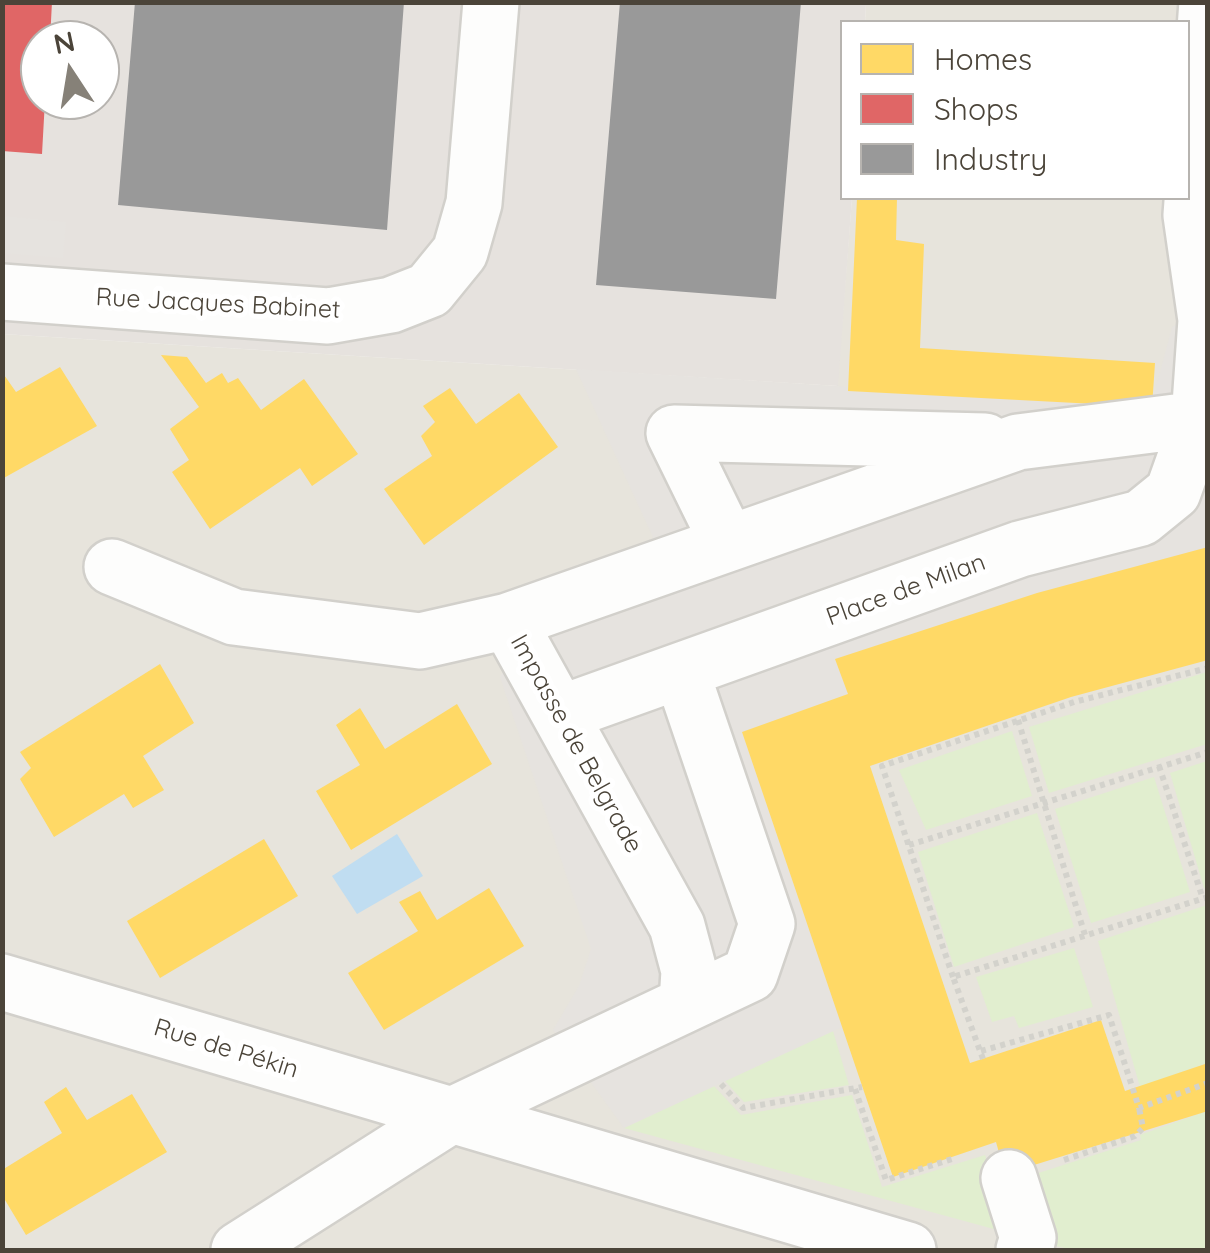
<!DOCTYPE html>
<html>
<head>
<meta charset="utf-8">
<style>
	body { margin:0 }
	#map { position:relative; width:1210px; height:1253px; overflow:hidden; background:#f4f2ee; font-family:Quicksand,sans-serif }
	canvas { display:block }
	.frame { position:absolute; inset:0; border:5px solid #4b4439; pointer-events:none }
	.legend { position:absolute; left:840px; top:20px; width:350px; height:180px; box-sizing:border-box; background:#fff; border:2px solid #b7b4b0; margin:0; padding:12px 18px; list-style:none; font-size:30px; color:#4b4439 }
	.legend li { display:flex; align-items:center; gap:20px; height:50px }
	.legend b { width:50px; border:2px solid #b7b4b0 }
	.north { position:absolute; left:20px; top:20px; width:100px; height:100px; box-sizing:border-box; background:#fff; border:2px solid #b7b4b0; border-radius:50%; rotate:348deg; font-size:28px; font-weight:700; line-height:40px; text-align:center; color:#4b4439 }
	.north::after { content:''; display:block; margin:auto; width:35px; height:45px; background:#868178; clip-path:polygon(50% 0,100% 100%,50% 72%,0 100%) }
</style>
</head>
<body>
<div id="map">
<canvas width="1210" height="1253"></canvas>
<div class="frame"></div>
<ul class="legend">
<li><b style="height:28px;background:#ffd966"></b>Homes</li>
<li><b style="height:28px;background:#e06666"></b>Shops</li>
<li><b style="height:28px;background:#999"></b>Industry</li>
</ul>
<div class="north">N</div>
</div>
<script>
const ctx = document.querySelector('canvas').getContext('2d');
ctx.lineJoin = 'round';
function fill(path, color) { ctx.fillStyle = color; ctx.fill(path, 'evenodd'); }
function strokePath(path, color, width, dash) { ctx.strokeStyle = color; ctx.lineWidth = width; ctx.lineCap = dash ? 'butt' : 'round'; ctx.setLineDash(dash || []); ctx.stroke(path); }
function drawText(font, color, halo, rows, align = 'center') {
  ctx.font = font + ' Quicksand,sans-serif'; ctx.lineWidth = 10; ctx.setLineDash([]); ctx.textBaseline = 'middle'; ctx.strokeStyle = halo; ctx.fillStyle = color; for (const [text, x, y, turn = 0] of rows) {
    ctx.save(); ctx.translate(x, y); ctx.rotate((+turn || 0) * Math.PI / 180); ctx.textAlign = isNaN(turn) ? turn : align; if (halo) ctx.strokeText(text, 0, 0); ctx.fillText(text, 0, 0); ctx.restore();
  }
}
const residential = new Path2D(`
	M866,3h341v1247h-1204l-1,-916 835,52 15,-188h336v-176h-323z`);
const industrial = new Path2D(`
	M2,3h864l-1,19h-23v176h10l-14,188 -835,-52zM40,40h60v60h-60z`);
const green = new Path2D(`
	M1207,672v72l-158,49 -20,-66z
	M1012,731l20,65 -106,34 -27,-60z
	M1207,761l1,126 -4,1 -34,-115z
	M1154,777l36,115 -99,31 -36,-114z
	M1037,813l37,114 -120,40 -36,-115z
	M1207,905v158l-67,24 -42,-146z
	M1074,948l19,59 -74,21 -5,-12 -22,6 -16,-45z
	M833,1031l16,54 -105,17 -19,-21z
	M714,1086l27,29 111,-20 30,92 103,-32 27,79 -388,-106z
	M1207,1111v139h-134l-25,-6 -22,-67 115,-37 -1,-5z`);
const parking = new Path2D(`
	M3,216l63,6 -3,36 -60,-5z
	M1207,307v241l-371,111 12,35 -6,333 -218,101 -71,-98 26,-44 12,-37 -91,-272 40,-80 117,-51 -81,-177 575,38 21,-80z`);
const water = new Path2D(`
	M397,834l26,42 -66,38 -25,-38z`);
const homes = new Path2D(`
	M857,198h40l-1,42 28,4 -4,104 235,15 -3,44 -304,-16z
	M161,355l26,2 19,26 16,-10 6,10 10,-5 23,32 43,-31 54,75 -46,32 -12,-18 -90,61 -38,-57 17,-12 -19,-31 29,-22z
	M60,367l37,59 -95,53v-107l14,20z
	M450,388l26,36 43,-31 39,54 -134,98 -40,-56 48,-33 -11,-20 14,-14 -12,-16z
	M1208,547v113l-137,37 -201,69 100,297 131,-43 24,71 83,-28v48l-203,63 -9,-32 -103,35 -151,-445 106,-38 -13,-35 202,-66z
	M160,664l34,59 -51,33 21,34 -31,18 -9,-14 -70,43 -34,-58 11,-11 -11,-16z
	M457,704l35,60 -141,86 -35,-59 44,-26 -24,-40 24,-17 25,41z
	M264,839l34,57 -138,82 -33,-57z
	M489,888l35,58 -140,84 -36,-57 70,-42 -19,-29 21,-11 17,29z
	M66,1087l21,33 45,-26 35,58 -141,83 -24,-40v-25l60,-37 -18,-31z`);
const shops = new Path2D(`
	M2,2h50l-2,38h-10v60h5l-3,54 -40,-3z`);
const industry = new Path2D(`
	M135,2h269l-17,228 -269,-25z
	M620,2h181l-25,297 -180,-14z`);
const path = new Path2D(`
	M1018,720l67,215
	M1159,766l44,133
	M909,845l299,-93
	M953,977l-71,-211 192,-64 134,-34
	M981,1051l128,-36 30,93 69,-25
	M983,1059l-30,-82 255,-80
	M721,1084l22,24 119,-21
	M855,1089l31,91 69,-22
	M1064,1160l71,-24 8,-8 -4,-20`);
const minor = new Path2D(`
	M2,292l326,24 63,-11 38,-15 31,-38 14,-49 17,-201
	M728,543l-54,-110 311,8
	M112,567l122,50 186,24 88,-20 169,305 12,45 -2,32
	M508,621l510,-179 181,-23
	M562,713l458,-164 121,-31 32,-26 26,-73 7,-99 -15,-105 16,-213
	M2,982l906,268
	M1009,1178l19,60 -4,12
	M239,1250l211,-134 300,-142 17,-50 -86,-253`);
const streetNames = [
	["Rue Jacques Babinet",218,304,3],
	["Place de Milan",906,590,-20],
	["Impasse de Belgrade",576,744,61],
	["Rue de Pékin",226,1049,17]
];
fill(residential, '#e7e4dc');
fill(industrial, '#e6e2de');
fill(green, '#e1eecf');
fill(parking, '#e6e3df');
fill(water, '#c0ddf1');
fill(homes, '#ffd966');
fill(shops, '#e06666');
fill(industry, '#999');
strokePath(minor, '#d2d0cb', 60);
strokePath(path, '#d3d2cc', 6, [5, 5]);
strokePath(minor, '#fdfdfc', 55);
drawText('25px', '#4b4439', '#fff', streetNames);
</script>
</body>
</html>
